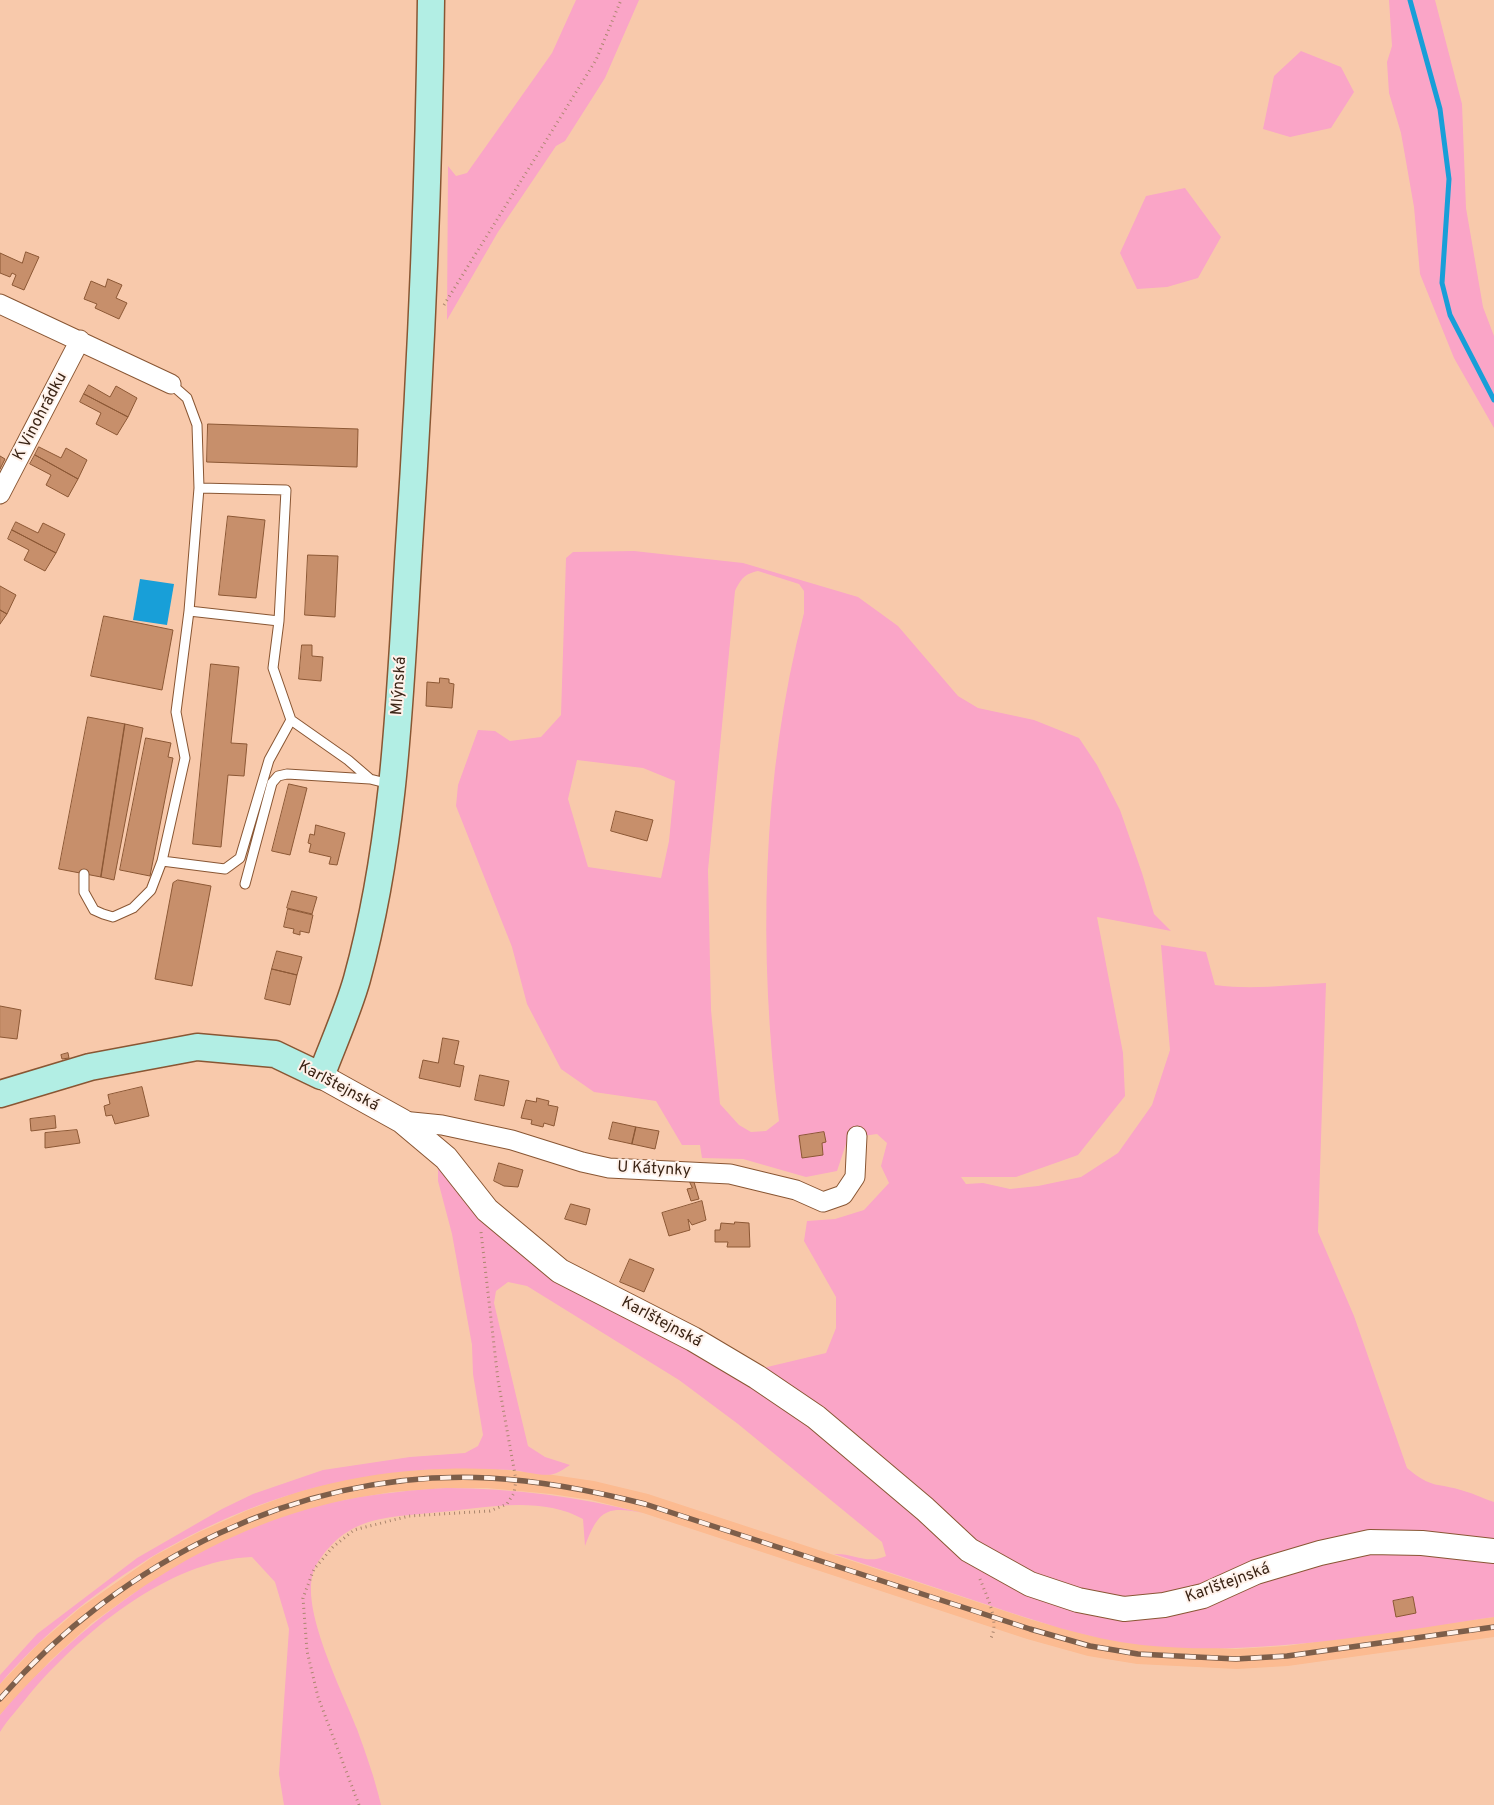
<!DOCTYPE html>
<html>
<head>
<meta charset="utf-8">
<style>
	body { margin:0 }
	canvas { display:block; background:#f8c9ab }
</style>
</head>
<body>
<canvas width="1494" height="1805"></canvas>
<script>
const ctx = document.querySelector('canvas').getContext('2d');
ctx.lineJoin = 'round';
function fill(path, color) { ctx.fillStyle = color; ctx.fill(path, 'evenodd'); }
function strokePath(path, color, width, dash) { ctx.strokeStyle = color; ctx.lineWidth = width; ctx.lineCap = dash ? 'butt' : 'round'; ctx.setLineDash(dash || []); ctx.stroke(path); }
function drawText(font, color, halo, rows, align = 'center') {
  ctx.font = font + ' Overpass,sans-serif'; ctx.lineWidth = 4; ctx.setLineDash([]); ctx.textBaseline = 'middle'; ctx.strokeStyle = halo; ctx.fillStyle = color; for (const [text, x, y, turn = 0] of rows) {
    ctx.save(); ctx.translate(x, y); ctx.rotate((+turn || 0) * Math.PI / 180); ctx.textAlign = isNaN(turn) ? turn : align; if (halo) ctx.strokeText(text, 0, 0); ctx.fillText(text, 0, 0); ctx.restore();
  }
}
const built = new Path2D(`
	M446,1468h42l65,7 41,6 54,13 384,126 60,16 48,8 96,5 50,-3 208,-29v20l-206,29 -51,3 -100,-5 -49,-8 -61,-17 -384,-126 -52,-13 -40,-6 -64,-6h-40l-55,4 -47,8 -45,12 -45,16 -49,23 -75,44 -39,28 -41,37 -51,55v-31l37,-39 43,-37 74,-52 43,-23 51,-23 46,-17 46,-13 49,-8z`);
const green = new Path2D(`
	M576,0h63l-34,78 -40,63 -9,5 -58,86 -51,88 1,-154 8,10 11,-3 85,-120z
	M1389,0h46l27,104 4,104 17,99 11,29v92l-40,-70 -34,-84 -6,-67 -13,-74 -12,-40 -2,-31 5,-16z
	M1301,51l40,16 13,25 -23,36 -41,9 -27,-8 11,-53z
	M1185,188l36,49 -23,41 -31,9 -30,2 -17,-36 26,-57z
	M634,551l109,12 115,34 40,29 60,70 20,12 56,12 45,18 18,27 23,45 22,63 12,41 17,17 -74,-14 26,136 2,43 -47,59 -62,22h-55l5,7 17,-1 27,6 28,-3 43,-9 37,-24 34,-48 18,-55 -9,-105 45,7 9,33c37,5 74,0 111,-2l-8,249 36,84 53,152c26,22 30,14 57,23 11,3 20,8 30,11v37l-71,-7 -261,62 -38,3 -43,-7 -47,-17 -59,-32 -212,-173 63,-15 10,-25v-31l-32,-56 3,-20 28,-2 29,-9 25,-27 -8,-17 6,-23 -10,-9 -29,4 -11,33 -31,6 -63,-18 -41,-1 -2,-13h-18l-26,-44 -62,-9 -33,-23 -34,-65 -15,-57 -56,-141 2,-21 20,-55 17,1 15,10 31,-4 20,-22 5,-157 7,-6zM758,571l41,13 5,7v22c-43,165 -46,340 -25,508l-13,10 -15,1 -12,-7 -19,-21 -9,-94 -3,-140 27,-279c6,-12 9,-17 23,-20zM577,760l66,8 32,13 -6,60 -8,37 -73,-11 -20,-68z
	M438,1166l41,52 272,168 59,40 107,92 45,41 64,35 49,17 185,-28 62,-19 49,-10h51l72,8v55c-117,17 -234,40 -352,28 -54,-6 -106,-24 -157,-41 -50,-17 -101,-33 -151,-50 20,-1 33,11 52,2l-4,-14 -144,-118 -59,-44 -152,-94 -19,-4 -12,9 -2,12 34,143 17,11 25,8c-5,3 -11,8 -17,9 -9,3 -30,-3 -41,-4 -30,-2 -60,-2 -91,0 -159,10 -317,94 -421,214v-9l37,-41 100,-76 85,-49 31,-15 70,-24 87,-13 55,-4 13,-7 5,-11 -10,-61 -1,-29 -20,-111 -14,-53z
	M447,1488c67,0 131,9 196,25 -38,-8 -45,-1 -58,33l-2,-27c-44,-25 -104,-10 -153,-6 -26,3 -57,3 -81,18 -13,7 -29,25 -35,39 -15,38 29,122 43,159 9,25 18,50 24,76h-97l-5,-31 10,-145 -14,-47 -23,-25c-84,3 -172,77 -224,139 -9,12 -20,23 -28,36v-17c89,-104 210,-187 345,-215 34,-7 68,-10 102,-12z`);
const water = new Path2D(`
	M140,579l34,5 -7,41 -34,-5z`);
const stream = new Path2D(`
	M1410,0l30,109 9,70 -7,104 8,32 44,85`);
const building = new Path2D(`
	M26,252l13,5 -15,33 -12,-5 4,-10 -4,-2 -2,4 -10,-4v-20l22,10z
	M108,279l14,6 -6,13 11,5 -8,16 -24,-11 2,-4 -13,-5 7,-18 14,6z
	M89,385l21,12 6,-11 21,12 -9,19 -44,-23z
	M84,394l44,23 -11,18 -21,-11 5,-11 -21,-11z
	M208,424l150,5 -1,38 -150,-5z
	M39,447l22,11 5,-10 21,12 -9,19 -43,-24z
	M35,455l43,24 -10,18 -22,-12 5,-10 -21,-11z
	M0,456l5,3 -5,10z
	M228,516l37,4 -9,78 -37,-3z
	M16,522l22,11 5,-10 22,11 -9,19 -44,-23z
	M12,530l44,23 -11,18 -21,-11 5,-10 -21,-11z
	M308,555l30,1 -3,61 -30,-2z
	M0,586l16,9 -9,19 -7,-4z
	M0,610l7,4 -7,10z
	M104,616l69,14 -11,60 -71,-14z
	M302,645h10v11l11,1 -2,24 -22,-2z
	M211,664l28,3 -8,76 16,1 -3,32 -16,-1 -7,72 -28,-3z
	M440,678l9,1v4l5,1 -2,24 -26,-2 1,-24 12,1z
	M88,717l37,7 -24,153 -42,-8z
	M125,724l18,4 -29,152 -13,-3z
	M146,738l25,5 -3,14 5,1 -23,118 -30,-6z
	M289,784l18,4 -17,67 -18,-4z
	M616,811l37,9 -6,21 -36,-10z
	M316,825l29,8 -8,32 -8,-1 2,-7 -22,-5 2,-8 -3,-1 2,-9 4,1z
	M178,880l33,6 -19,100 -37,-7 18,-96z
	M292,891l25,6 -5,17 -25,-6z
	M288,909l25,6 -4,18 -9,-2v4l-7,-2 1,-4 -10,-2z
	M277,951l25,6 -5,18 -25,-6z
	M272,969l25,6 -7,30 -25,-6z
	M0,1006l21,4 -4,29 -17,-2z
	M443,1038l16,3 -5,23 10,2 -4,21 -41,-9 4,-18 15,3z
	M68,1053l1,5 -7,1 -1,-4z
	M480,1075l29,6 -5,25 -29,-6z
	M142,1087l7,29 -34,8 -3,-9 -6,1 -2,-10 6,-2 -2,-9z
	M537,1098l12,3 -1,4 10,2 -4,19 -10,-3 -1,4 -12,-3 1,-4 -11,-2 5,-18 10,2z
	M55,1116l1,12 -25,3 -1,-12z
	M613,1122l23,5 -4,17 -23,-5z
	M636,1127l23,4 -4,18 -23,-5z
	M77,1130l3,13 -35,5v-15z
	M824,1132l2,10 -4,1 1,12 -21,3 -3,-22z
	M499,1163l24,7 -5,17 -14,-1 -10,-5z
	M690,1182h4l5,17 -8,2 -4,-12 5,-1z
	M702,1201l4,19 -14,5 -4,-6 2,11 -21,6 -7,-23z
	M571,1204l19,5 -4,16 -21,-6z
	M735,1222l14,1 1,24h-23l1,-5h-13v-12h5l1,-7 13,1z
	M630,1259l24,10 -10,23 -24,-10z
	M1413,1597l3,16 -20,4 -3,-16z`);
const path = new Path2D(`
	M444,305l152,-245 25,-60
	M980,1579c6,16 20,42 11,59
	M359,1805l-41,-108 -11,-46 -4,-53 11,-29 19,-22 21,-17 55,-14 81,-5 17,-7 7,-11 2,-13 -18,-100 -17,-148`);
const service = new Path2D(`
	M199,488l87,2 -7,131 -6,47 18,52 57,40 22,19 20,5
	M189,611l90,10
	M162,861l63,8 15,-11 29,-98 22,-40
	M84,874v18l10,18 9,4 10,3 20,-9 18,-18 11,-29 23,-103 -9,-46 13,-101 10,-123 -2,-63 -10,-27 -16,-14
	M245,884l27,-101 6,-7 9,-2 83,5`);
const minor = new Path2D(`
	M0,304l171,80
	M0,494l80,-154
	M402,1121l40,4 70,15 70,22 27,6 121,6 66,16 27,12 20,-7 12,-18 2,-41`);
const tertiary = new Path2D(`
	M321,1076l81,45 44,37 41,52 73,61 133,68 64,38 59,40 109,92 44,41 61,34 48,16 46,9 40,-4 39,-9 53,-24 64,-19 50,-11 52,1 72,8`);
const secondary = new Path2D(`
	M0,1094l90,-27 107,-20 78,7 46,22c12,-32 27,-65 36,-97 39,-142 43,-288 52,-433 12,-182 20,-364 22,-546`);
const rail = new Path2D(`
	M0,1699c120,-139 303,-230 489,-221 53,3 105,13 156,26l385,125 60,17 48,8 98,5 51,-3 207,-29`);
const streetNames = [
	["K Vinohrádku",41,417,-62],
	["Mlýnská",400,686,-86],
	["Karlštejnská",338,1087,28],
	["U Kátynky",654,1170,3],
	["Karlštejnská",661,1323,28],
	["Karlštejnská",1228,1584,-20]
];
fill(built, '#fcbb91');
fill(green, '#faa5c7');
fill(water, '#189fd8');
strokePath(stream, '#189fd8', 5);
fill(building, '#c78f6b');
strokePath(building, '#8c5835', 1);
strokePath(service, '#895633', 11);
strokePath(minor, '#895633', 21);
strokePath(tertiary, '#895633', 26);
strokePath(secondary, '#895633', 29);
strokePath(path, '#ab866e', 3, [1, 4]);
strokePath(service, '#fff', 9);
strokePath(minor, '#fff', 19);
strokePath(tertiary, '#fff', 24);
strokePath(secondary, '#b2eee4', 26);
strokePath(rail, '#7d5e4a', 5.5);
strokePath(rail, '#fff2eb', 4, [11]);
drawText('16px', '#3b2516', '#fff2eb', streetNames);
</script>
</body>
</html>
